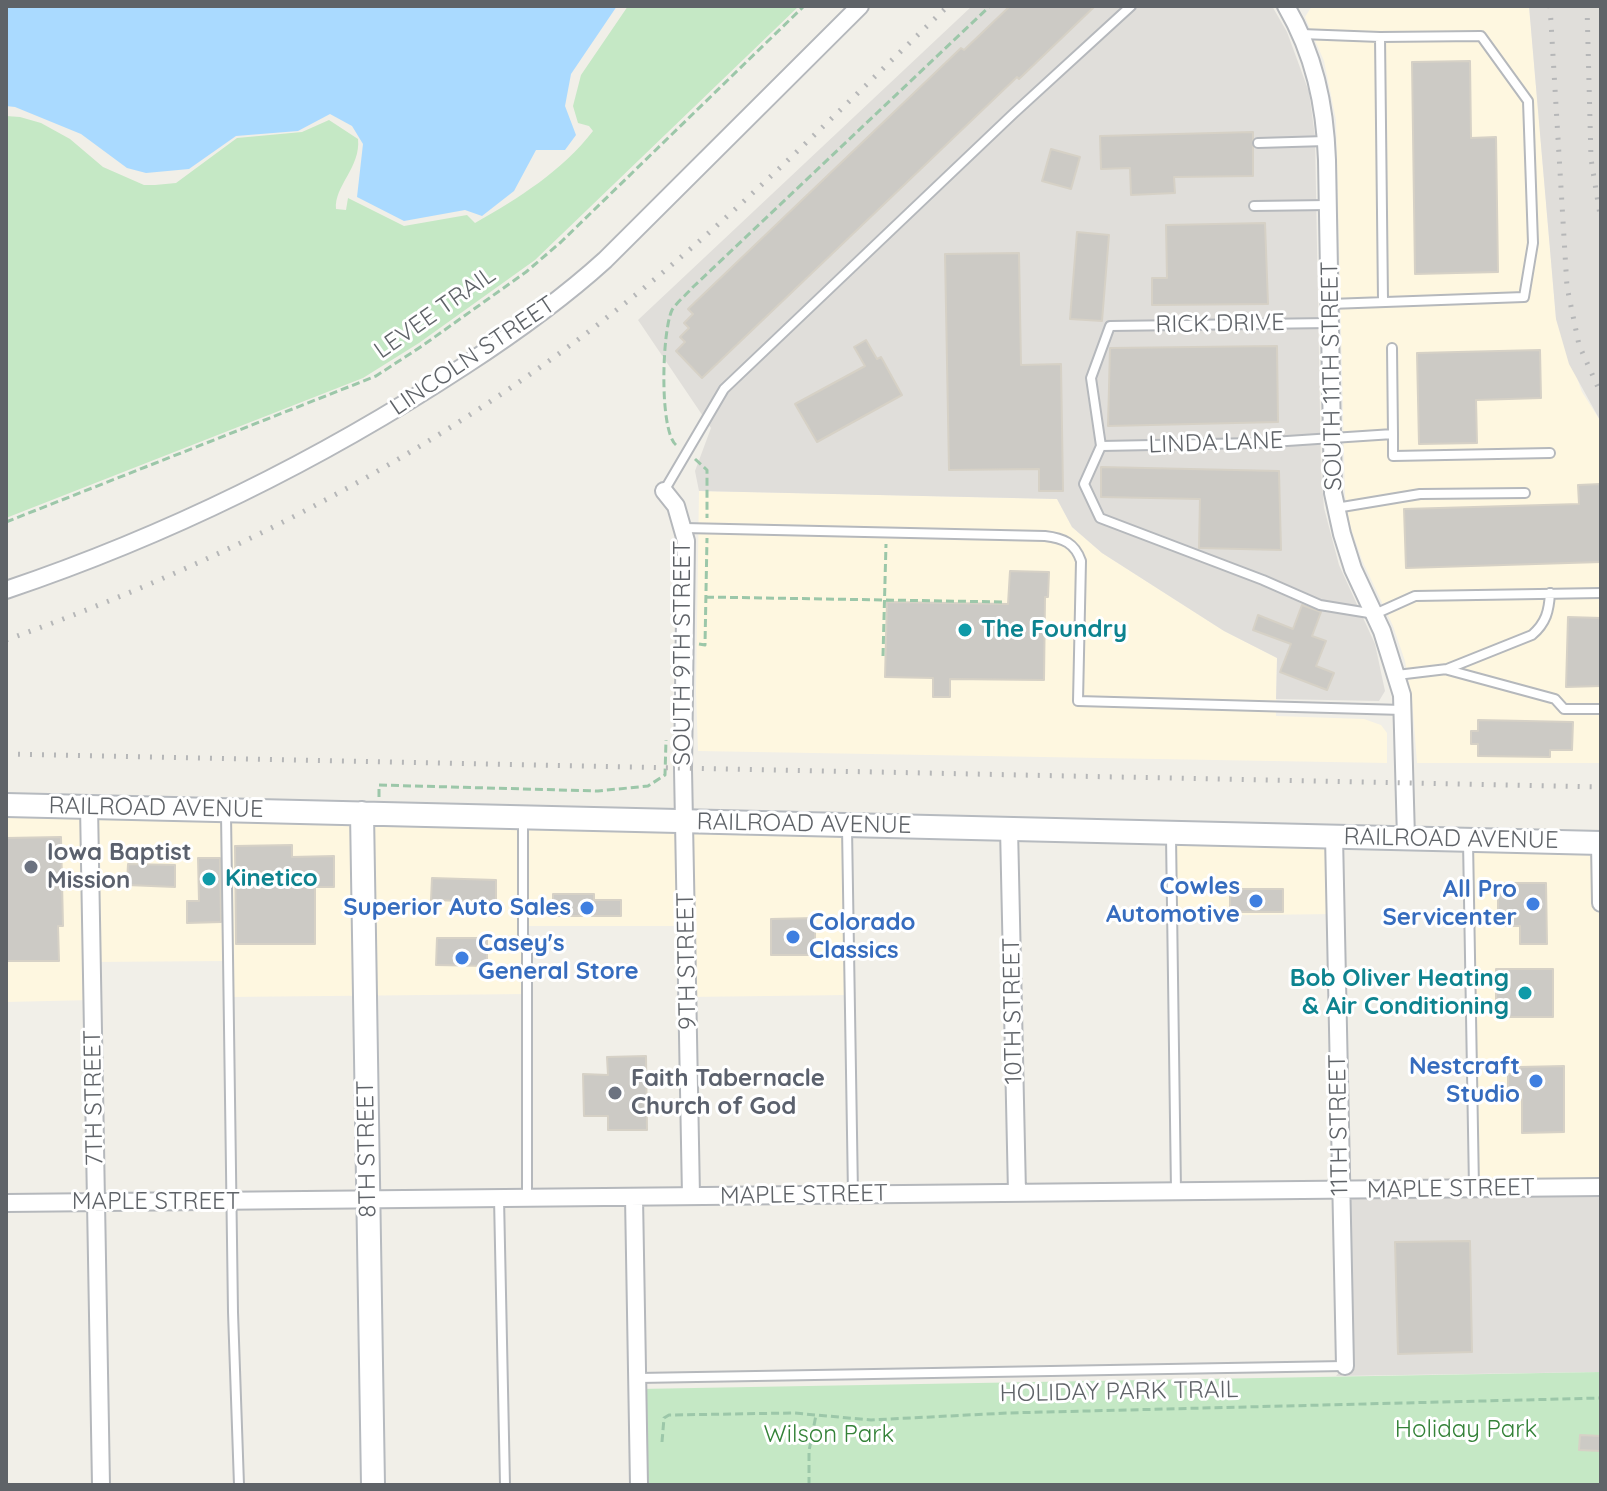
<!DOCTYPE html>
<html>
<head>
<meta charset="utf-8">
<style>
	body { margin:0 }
	#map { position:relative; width:1607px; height:1491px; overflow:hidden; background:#f1efe8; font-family:Quicksand,sans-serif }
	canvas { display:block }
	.frame { position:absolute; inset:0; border:8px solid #5f6368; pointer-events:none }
</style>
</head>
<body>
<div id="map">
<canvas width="1607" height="1491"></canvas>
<div class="frame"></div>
</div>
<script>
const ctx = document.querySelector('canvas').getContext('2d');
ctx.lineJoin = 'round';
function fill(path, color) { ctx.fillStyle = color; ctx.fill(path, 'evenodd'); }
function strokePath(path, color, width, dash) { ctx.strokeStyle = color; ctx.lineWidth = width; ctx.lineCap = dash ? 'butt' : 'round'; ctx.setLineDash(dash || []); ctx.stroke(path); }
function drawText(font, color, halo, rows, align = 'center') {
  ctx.font = font + ' Quicksand,sans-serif'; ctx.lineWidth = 6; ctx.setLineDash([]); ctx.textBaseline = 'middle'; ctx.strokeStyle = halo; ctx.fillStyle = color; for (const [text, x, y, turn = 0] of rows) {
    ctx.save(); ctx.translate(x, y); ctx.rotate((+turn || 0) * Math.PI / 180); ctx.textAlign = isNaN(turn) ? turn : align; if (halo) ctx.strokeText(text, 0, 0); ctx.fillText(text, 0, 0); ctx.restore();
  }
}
const commercial = new Path2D(`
	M1312,6h217l27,313 26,73 19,30v341h-184l-5,-64 -7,-38 -12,-35 -31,-66 -12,-35 -5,-30 -9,-375 -12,-59 -19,-44z
	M699,491l358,8 15,28 30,26 122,78 53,27 -1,58 88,3 17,6 6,8v30l-689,-12 -2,-60z
	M6,805l841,19 2,171 -162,2 -1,-71h-159v68l-299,3 -1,-36 -134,1 -1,38 -86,2z
	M1171,832l163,4 1,78 -163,2z
	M1468,839l132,4 1,344 -127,1z`);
const industrial = new Path2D(`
	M972,6h300l15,26 22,60 6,44 6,332 3,40 15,57 36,79 10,47 -6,10 -103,-2 1,-41 -53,-27 -122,-78 -30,-26 -15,-28 -358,-8 -4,-20 16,-43 -73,-108z
	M1529,6h72v416l-32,-58 -13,-45z
	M1601,1187v185l-265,4 9,-10 -6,-176z`);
const green = new Path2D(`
	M628,6h171l-264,254 -116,83 -56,35 -357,140v-402l14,1 21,6 29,16 33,28 41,18h11l21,-2 61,-45 65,-6 27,-12 29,19c3,28 -24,47 -22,70l10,1 2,-12 56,28 63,-11 8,8c44,-25 87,-52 118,-92l-4,-5 -11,-3 -5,-17 8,-31z
	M1601,1372v113h-962l-1,-96z`);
const water = new Path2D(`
	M6,6h611l-46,68 -6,32 11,29 -11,15h-29l-22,41 -32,25 -17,-6 -61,11 -47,-24 6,-53 -11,-18 -22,-12 -32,17 -62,5 -47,33 -43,4 -19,-5 -46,-34 -66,-27 -9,-1z`);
const building = new Path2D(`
	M1010,6h85l-76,73 -2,-2 -315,301 -26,-27 9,-9 -5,-5 9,-9 -5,-5 9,-9 -5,-5 273,-261 3,2z
	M1470,61l1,77 25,-1 2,135 -83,2 -3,-212z
	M1253,132v44l-79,1 1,16 -44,2 -1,-27 -29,1 -1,-33z
	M1051,149l29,8 -9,32 -29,-8z
	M1265,223l3,81 -116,1v-27h15l-1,-53z
	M1077,232l32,3 -7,86 -32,-2z
	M1019,253l2,112 40,-1 2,127h-24v-22l-90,1 -4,-216z
	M866,340l11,19 4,-2 21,38 -85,47 -22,-38 70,-38 -11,-19z
	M1277,346l1,76 -170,4 2,-78z
	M1540,350l1,48 -65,2 1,43 -58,1 -2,-91z
	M1101,467l178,4 2,79 -82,-2 1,-49 -99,-2z
	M1601,484v78l-195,6 -2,-59 175,-5 -1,-19z
	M1010,571l39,1 -1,25h-3l-1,83 -94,-1v18h-17v-19l-48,-1 2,-75 121,2z
	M1302,605l19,7 -9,24 14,5 -10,25 18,7 -7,17 -47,-18 11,-28 -38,-14 5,-15 35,14z
	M1568,617l33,1v68l-35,1z
	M1478,720l95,2 -1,28h-22v7l-72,-1v-12h-7v-13h7z
	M61,837l2,89h-5l1,35h-53v-123z
	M292,845v12l42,-1v31h-19v57h-79l-1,-98z
	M198,858h22l1,64 -34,1v-22h12z
	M128,864l47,1v22l-48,-2z
	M432,878l64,2v22l-65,-2z
	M1498,883h48l1,61h-27v-18h-22z
	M1230,889h53v23h-53z
	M553,894h41v6h27v16h-68z
	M815,918v37h-44v-36z
	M437,938h50v28l-51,-1z
	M1496,969h57v48h-57z
	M646,1056l1,74h-39v-14h-24l-1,-42 25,1 -1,-18z
	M1564,1066v66l-42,1v-42l-14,1v-18h12v-7z
	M1470,1241l2,111 -74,2 -3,-112z
	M1580,1435l21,1v15l-22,-1z`);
const path = new Path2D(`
	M676,445c-17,-15 -14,-114 -4,-135 5,-8 15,-16 21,-23l297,-281
	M695,459l12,11v48
	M6,522l355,-140 15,-6 46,-30 104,-74 35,-30 243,-236
	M706,597l299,5
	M699,644l6,1 2,-107
	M883,656l3,-112
	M379,797v-12l219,6 50,-5 17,-11 1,-35
	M662,1442l2,-24 5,-3 125,-2 77,7 136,-7 594,-15
	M809,1485v-34l7,-36`);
const lane = new Path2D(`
	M1301,34l79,3
	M1258,143l68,-2
	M1254,206l74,-1
	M1330,304l194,-7 9,-54 -5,-142 -47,-65 -101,1 3,263
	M1329,323l-219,3 -19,52 10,68 -17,38 16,34 163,62 57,25 55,9 40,-18 186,-3
	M1392,348l1,86
	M1101,446l156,-3 136,-9v22l157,-3
	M664,491l60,-102 289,-275 118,-108
	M1336,508l84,-14 105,-1
	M684,528l361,8c18,2 30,7 36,25l-3,140 325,9
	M1448,670l107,29 9,10h37
	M1397,675l50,-6 85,-34c14,-12 17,-24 18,-42
	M226,814l7,498 6,173
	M523,819v116l4,12v250
	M847,828l6,366
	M1171,836l5,355
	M1468,841l6,347
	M499,1198l6,287
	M638,1378l707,-12`);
const street = new Path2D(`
	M1286,6c28,48 39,98 41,154l6,333 9,41 11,35 29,62 20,64 4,143
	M664,491l12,15 10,35 -3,228 8,427
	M6,590c160,-54 316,-131 458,-224 49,-32 97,-66 141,-106l255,-254
	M89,806l12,679
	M1009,828l8,365
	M1334,836l11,530
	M1600,843l1,60
	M634,1197l5,288
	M6,1203l1595,-16`);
const secondary = new Path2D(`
	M6,805l1595,38
	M362,813l11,672`);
const rail = new Path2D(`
	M1550,6l17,281 12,58 22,49
	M1587,6l4,153 10,62
	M6,640c225,-80 431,-187 618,-336 115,-91 218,-197 324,-298
	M6,754l1595,33`);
const markers = [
	[965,630,8,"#0f9aa8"],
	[31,867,8,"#6b7280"],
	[209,879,8,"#0f9aa8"],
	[1256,901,8,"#3f7fe0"],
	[1533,904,8,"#3f7fe0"],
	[587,908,8,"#3f7fe0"],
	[793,937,8,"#3f7fe0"],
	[462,958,8,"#3f7fe0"],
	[1525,993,8,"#0f9aa8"],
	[1536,1081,8,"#3f7fe0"],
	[615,1093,8,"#6b7280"]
];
const streetNames = [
	["LEVEE TRAIL",435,313,-35],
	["RICK DRIVE",1220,324,-1],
	["LINCOLN STREET",473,356,-34],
	["SOUTH 11TH STREET",1332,376,-91],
	["LINDA LANE",1216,443,-2],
	["SOUTH 9TH STREET",683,653,-90],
	["RAILROAD AVENUE",156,808,1],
	["RAILROAD AVENUE",804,824,1],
	["RAILROAD AVENUE",1451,839,1],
	["9TH STREET",687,961,-91],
	["10TH STREET",1013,1011,-91],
	["7TH STREET",94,1098,-91],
	["11TH STREET",1339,1125,-91],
	["8TH STREET",367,1149,-91],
	["MAPLE STREET",1451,1189,-1],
	["MAPLE STREET",804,1195,-1],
	["MAPLE STREET",156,1202],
	["HOLIDAY PARK TRAIL",1119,1392,-1]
];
const cultureNames = [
	["The Foundry",981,630],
	["Kinetico",225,879],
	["Bob Oliver Heating",1509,979,"right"],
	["& Air Conditioning",1509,1007,"right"]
];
const worshipNames = [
	["Iowa Baptist",47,853],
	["Mission",47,881],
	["Faith Tabernacle",631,1079],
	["Church of God",631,1107]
];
const shopNames = [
	["Cowles",1240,887],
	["Automotive",1240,915],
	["All Pro",1517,890],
	["Servicenter",1517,918],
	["Superior Auto Sales",571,908],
	["Colorado",809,923,"left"],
	["Classics",809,951,"left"],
	["Casey's",478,944,"left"],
	["General Store",478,972,"left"],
	["Nestcraft",1520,1067],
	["Studio",1520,1095]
];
const parkNames = [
	["Holiday Park",1466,1430],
	["Wilson Park",829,1435]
];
fill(commercial, '#fef7e0');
fill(industrial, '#e0deda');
fill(green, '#c5e8c5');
fill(water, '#aadaff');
fill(building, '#cccac5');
strokePath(building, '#d6d1c6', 2);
strokePath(lane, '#b5b8bc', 12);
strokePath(street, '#b5b8bc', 20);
strokePath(secondary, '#b6babf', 26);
strokePath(path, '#9cc7a9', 3, [8, 4]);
strokePath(lane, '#fff', 8);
strokePath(street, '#fff', 16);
strokePath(secondary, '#fff', 22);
strokePath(rail, '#b6b7b8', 5, [2, 10]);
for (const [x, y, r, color] of markers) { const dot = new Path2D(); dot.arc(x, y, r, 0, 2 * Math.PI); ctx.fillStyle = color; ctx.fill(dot); strokePath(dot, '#fff', 3); }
drawText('24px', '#5f6368', '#fff', streetNames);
drawText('bold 24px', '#0d838f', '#fff', cultureNames, 'left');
drawText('bold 24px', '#5b616d', '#fff', worshipNames, 'left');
drawText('bold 24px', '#366cbe', '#fff', shopNames, 'right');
drawText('24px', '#348238', '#fff', parkNames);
</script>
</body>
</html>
